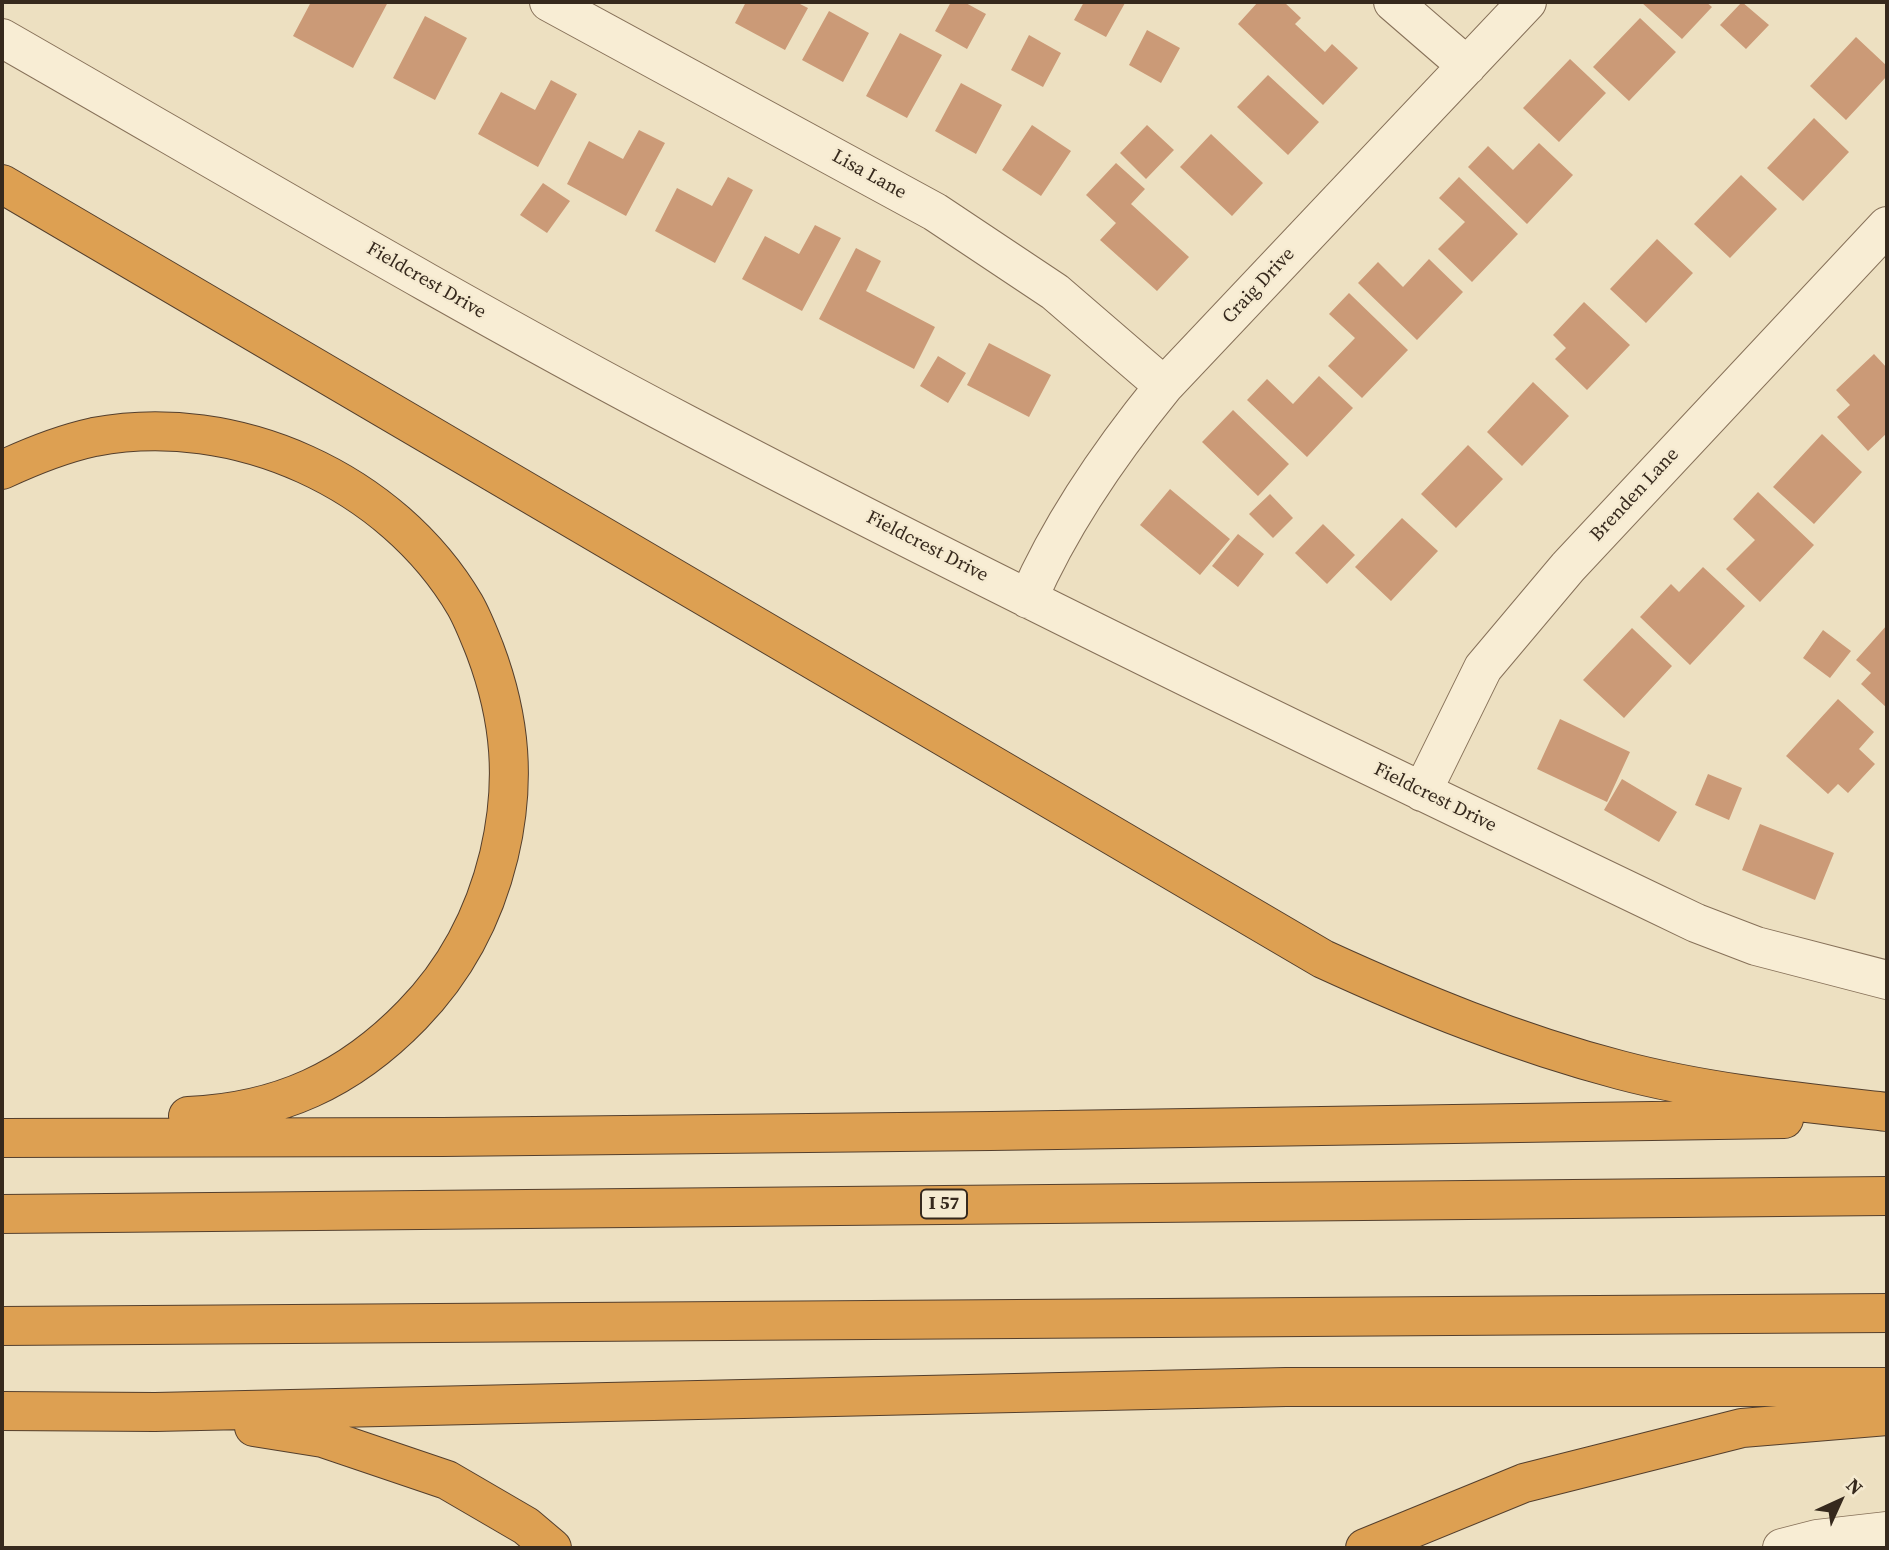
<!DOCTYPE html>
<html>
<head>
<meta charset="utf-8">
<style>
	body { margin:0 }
	#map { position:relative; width:1889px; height:1550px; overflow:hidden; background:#ede0c1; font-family:"Source Serif 4",serif }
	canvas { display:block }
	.frame { position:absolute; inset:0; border:4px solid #36291d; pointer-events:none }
	.north { position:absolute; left:1805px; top:1466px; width:70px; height:70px; -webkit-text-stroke:5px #f5ead0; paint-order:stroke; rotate:45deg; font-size:19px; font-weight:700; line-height:28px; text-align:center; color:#36291d }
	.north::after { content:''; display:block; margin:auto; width:24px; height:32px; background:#36291d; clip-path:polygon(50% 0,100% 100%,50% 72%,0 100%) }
</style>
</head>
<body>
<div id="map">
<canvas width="1889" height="1550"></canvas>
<div class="frame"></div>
<div class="north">N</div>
</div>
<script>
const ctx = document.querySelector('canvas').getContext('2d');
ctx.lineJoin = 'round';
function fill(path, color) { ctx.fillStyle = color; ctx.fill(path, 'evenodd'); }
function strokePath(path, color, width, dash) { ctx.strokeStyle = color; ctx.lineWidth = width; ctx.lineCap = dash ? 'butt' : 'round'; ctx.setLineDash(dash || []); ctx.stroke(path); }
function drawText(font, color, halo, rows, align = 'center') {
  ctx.font = font + ' "Source Serif 4",serif'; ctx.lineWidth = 5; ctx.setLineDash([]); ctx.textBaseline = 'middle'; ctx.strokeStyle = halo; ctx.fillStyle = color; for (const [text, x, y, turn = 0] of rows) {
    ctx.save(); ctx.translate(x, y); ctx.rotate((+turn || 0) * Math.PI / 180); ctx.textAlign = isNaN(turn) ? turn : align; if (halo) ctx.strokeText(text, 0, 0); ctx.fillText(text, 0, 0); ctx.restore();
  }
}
const building = new Path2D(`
	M311,2h77l-35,66 -60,-32z
	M746,2h50l12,6 -23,42 -50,-27z
	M951,2h13l22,12 -19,35 -32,-18z
	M1084,2l41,1 -19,34 -32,-17z
	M1258,2h26l17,16 -6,6 30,28 7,-8 26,24 -35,37 -85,-81z
	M1641,2h65l6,5 -30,32z
	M1742,2l27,23 -23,24 -26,-24z
	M829,11l40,22 -26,49 -41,-22z
	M425,16l42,22 -32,62 -42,-22z
	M1640,18l36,34 -47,49 -36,-34z
	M1147,30l33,18 -19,35 -32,-18z
	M900,33l42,22 -35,63 -41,-22z
	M1029,35l32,18 -18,34 -32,-17z
	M1856,37l31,29v10l-41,44 -36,-34z
	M1570,59l36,34 -47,49 -36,-34z
	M1268,75l51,47 -31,33 -51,-48z
	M551,80l26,14 -39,73 -60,-33 23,-42 34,18z
	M961,83l41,22 -26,49 -41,-23z
	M1814,118l35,34 -46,49 -36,-33z
	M1032,125l39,26 -30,45 -39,-26z
	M1147,125l27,25 -28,29 -26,-26z
	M639,130l26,13 -39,73 -59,-32 22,-43 34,18z
	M1211,134l52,49 -31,33 -52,-49z
	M1539,143l34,32 -46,49 -59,-57 20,-21 25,24z
	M1116,163l29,26 -14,15 58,53 -32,34 -57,-51 16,-17 -30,-28z
	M1741,175l36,34 -47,49 -36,-34z
	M728,177l25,13 -38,73 -60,-32 22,-43 35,18z
	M1459,177l59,57 -46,48 -34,-33 27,-27 -26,-24z
	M543,183l27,18 -23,32 -27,-18z
	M815,225l26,13 -39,73 -60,-32 23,-43 34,18z
	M1657,239l36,34 -47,50 -36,-34z
	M856,248l25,13 -15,30 69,36 -21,42 -95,-50z
	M1429,259l34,33 -46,48 -59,-57 20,-21 25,25z
	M1349,293l59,57 -46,48 -34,-32 27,-28 -26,-24z
	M1584,302l46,43 -43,45 -32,-31 11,-11 -13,-13z
	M989,343l62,32 -22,42 -62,-32z
	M1874,354l13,14v65l-19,18 -31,-34 13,-12 -14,-15z
	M938,356l28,17 -18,30 -28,-17z
	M1319,376l34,32 -46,49 -60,-57 20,-21 26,25z
	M1533,382l36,34 -47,50 -35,-34z
	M1233,410l56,54 -31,32 -56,-54z
	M1822,434l40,38 -48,52 -41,-37z
	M1468,445l35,34 -47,49 -35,-34z
	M1170,489l60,50 -30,36 -60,-50z
	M1758,492l56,53 -54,57 -34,-33 29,-29 -22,-21z
	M1270,494l23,24 -20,20 -24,-24z
	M1402,518l36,33 -47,50 -36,-34z
	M1323,524l32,31 -28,29 -32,-31z
	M1238,534l26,20 -26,33 -26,-21z
	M1703,567l42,39 -55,59 -50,-48 31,-33 8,8z
	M1887,625v83l-26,-24 10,-11 -15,-13z
	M1632,628l40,38 -48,52 -41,-38z
	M1823,630l28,21 -21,27 -27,-20z
	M1838,699l36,33 -15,17 16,15 -27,29 -10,-9 -10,10 -42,-38z
	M1560,719l70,33 -23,50 -70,-33z
	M1708,774l34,14 -13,32 -34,-15z
	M1622,779l55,33 -18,30 -55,-32z
	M1760,824l74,29 -19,47 -73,-30z`);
const minor = new Path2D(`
	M549,2l386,210 120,80 109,94
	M1393,2l74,64
	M2,38c227,130 453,265 686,387 332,174 670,336 1008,498l60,23 131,34
	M1028,599c34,-78 83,-148 136,-213l363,-384
	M1422,792l61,-124 85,-101 319,-341
	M1782,1548l35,-9 70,-8`);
const highway = new Path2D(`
	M2,184l1321,775c96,44 194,84 297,111 87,23 178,32 267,42
	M2,470c30,-14 60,-26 92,-33 142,-27 298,44 371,168 8,14 14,30 20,45 26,69 31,133 14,205 -15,62 -43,115 -87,160 -63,65 -133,97 -224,101
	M2,1138l441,-1 548,-6 793,-12
	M2,1214l1885,-18
	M2,1326l1885,-13
	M2,1411l153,1 1131,-25h601
	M254,1427l69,11 124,42 79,46 26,22
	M1365,1548l159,-65 218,-55 145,-12`);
const shields = [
	[944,1204,46]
];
const shieldNames = [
	["I 57",944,1204]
];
const streetNames = [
	["Lisa Lane",869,175,29],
	["Fieldcrest Drive",426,281,30],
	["Craig Drive",1259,286,-47],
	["Brenden Lane",1635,495,-47],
	["Fieldcrest Drive",927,547,27],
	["Fieldcrest Drive",1435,798,26]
];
fill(building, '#cb9a77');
strokePath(minor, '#877159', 40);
strokePath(highway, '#543f2d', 40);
strokePath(minor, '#f8edd4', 38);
strokePath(highway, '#dda052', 38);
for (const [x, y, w] of shields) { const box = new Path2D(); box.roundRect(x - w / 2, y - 14.5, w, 29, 5); ctx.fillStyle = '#f5ead0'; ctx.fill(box); strokePath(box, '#36291d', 2); }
drawText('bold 18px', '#36291d', null, shieldNames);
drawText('19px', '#36291d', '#f5ead0', streetNames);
</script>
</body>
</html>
